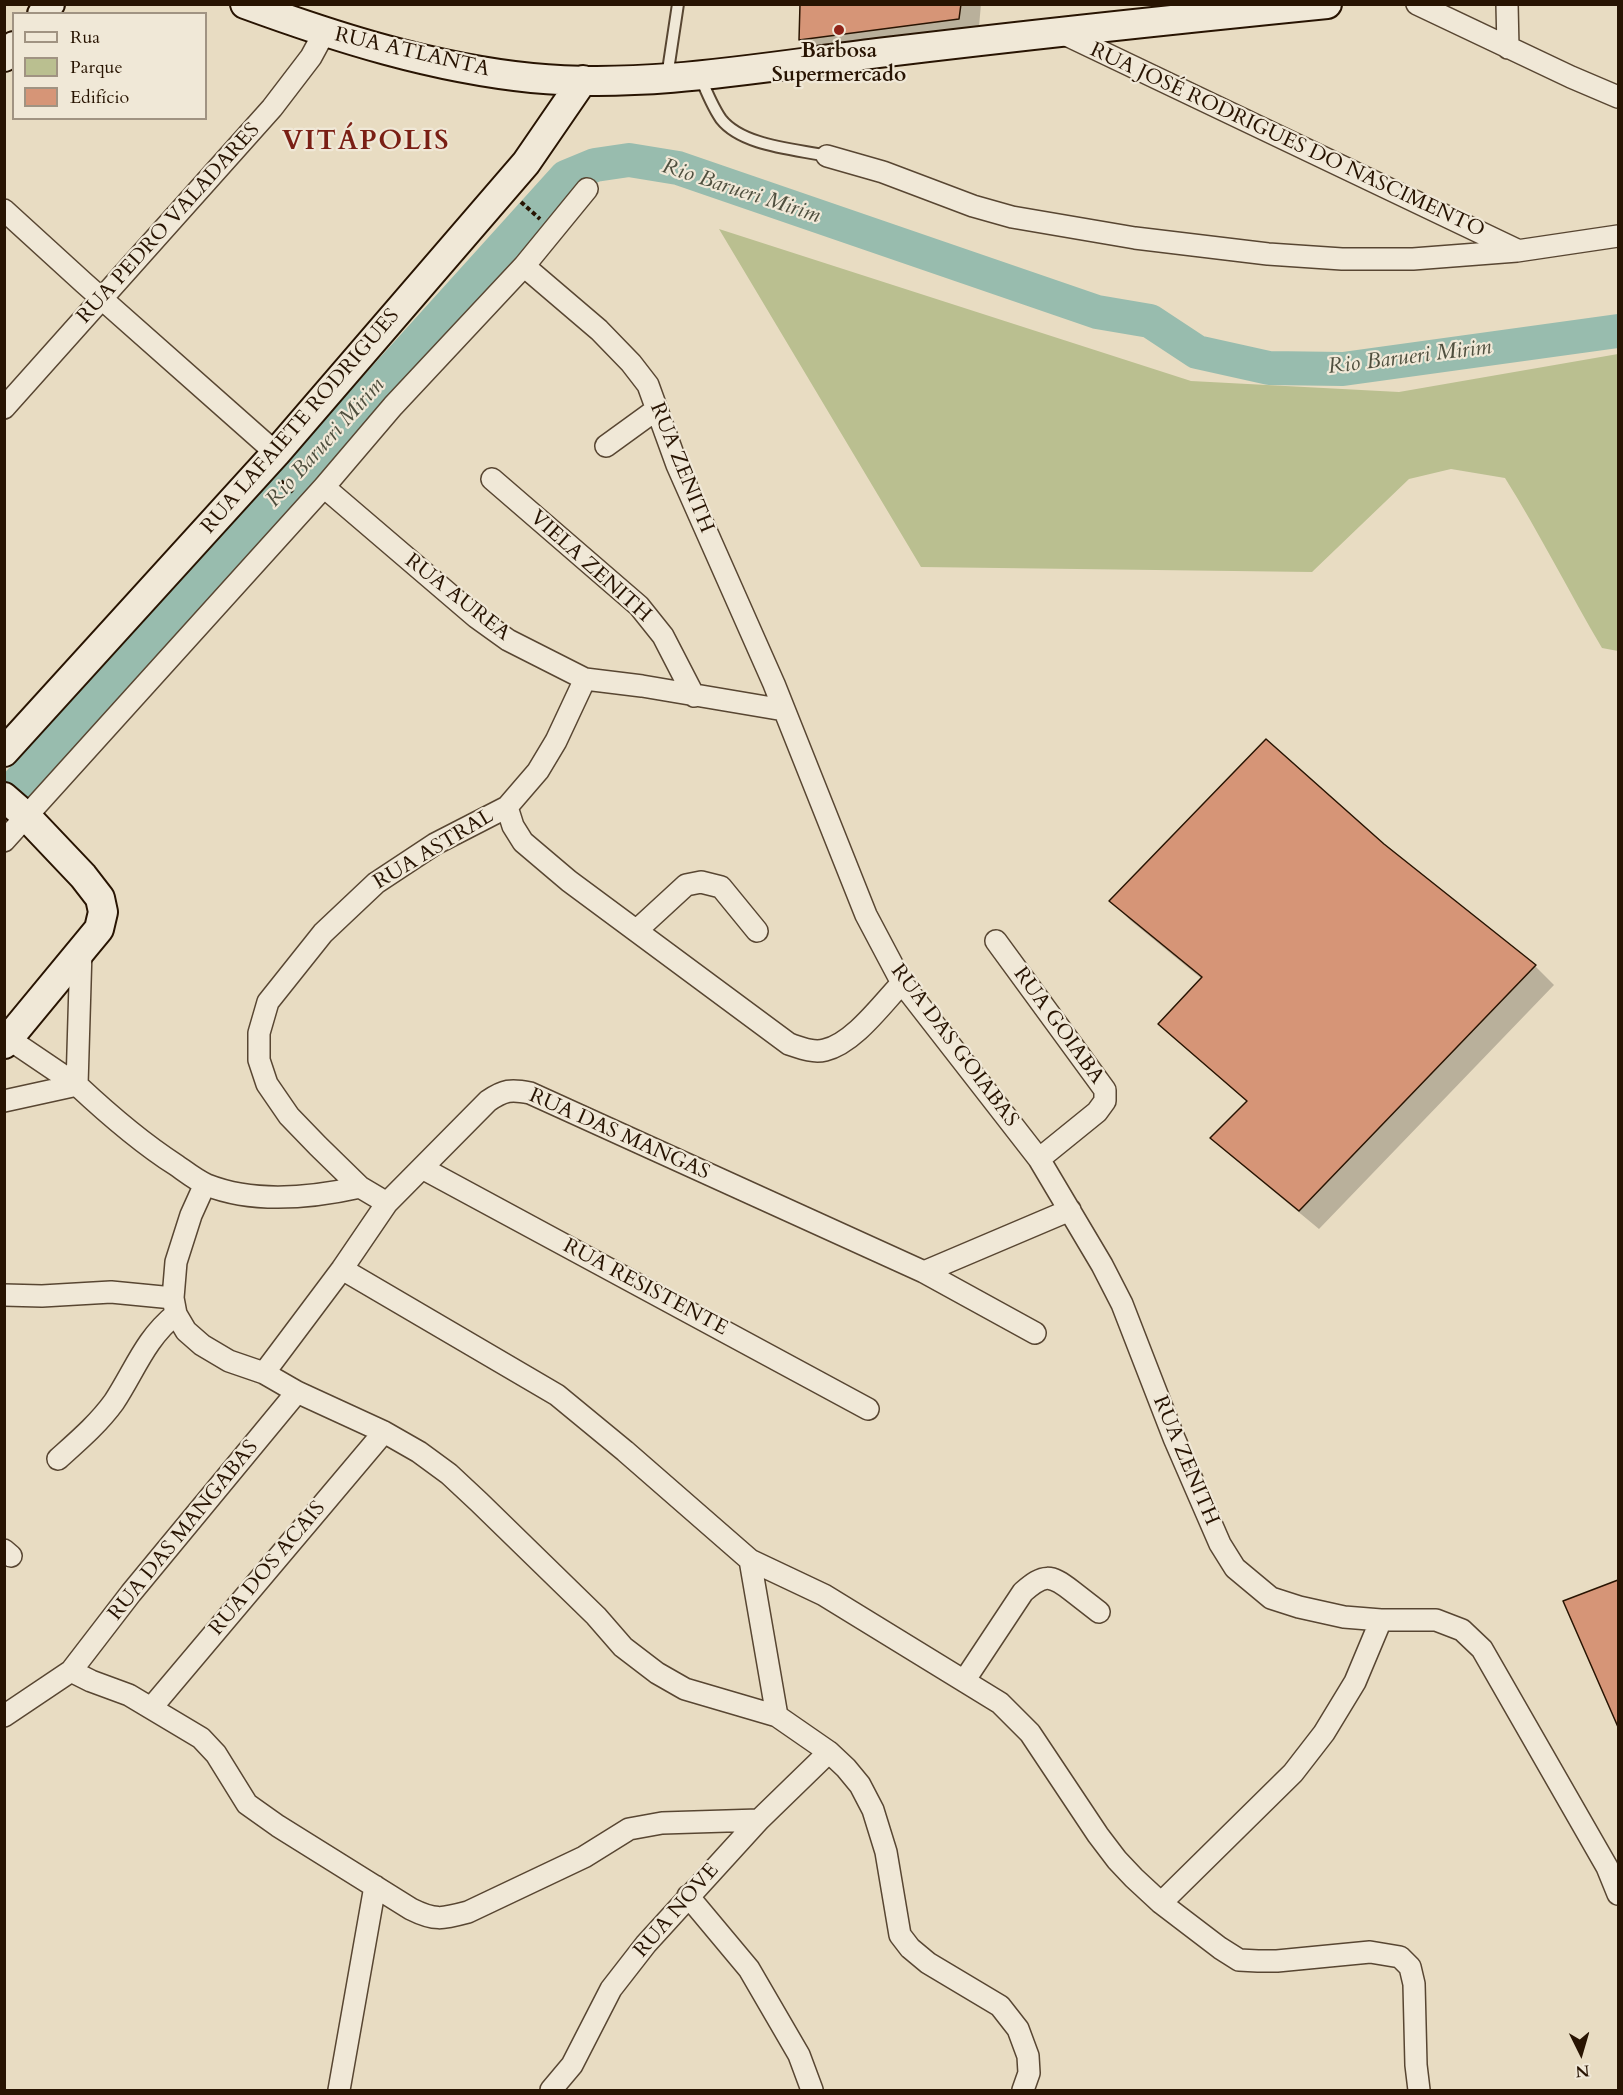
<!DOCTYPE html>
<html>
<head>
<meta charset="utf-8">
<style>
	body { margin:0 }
	#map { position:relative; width:1623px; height:2095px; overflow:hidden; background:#e8dcc2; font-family:Cardo,serif }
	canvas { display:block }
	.frame { position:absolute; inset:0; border:6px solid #281402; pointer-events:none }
	.legend { position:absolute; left:12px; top:12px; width:195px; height:108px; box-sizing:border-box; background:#f0e8d7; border:2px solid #a09382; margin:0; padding:8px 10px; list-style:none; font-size:18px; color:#281402 }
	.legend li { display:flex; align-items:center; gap:12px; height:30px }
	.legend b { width:30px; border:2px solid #a09382 }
	.north { position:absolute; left:1551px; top:2023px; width:60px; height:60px; -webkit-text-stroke:4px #f0e8d7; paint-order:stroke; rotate:175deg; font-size:16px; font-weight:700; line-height:24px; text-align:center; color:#281402 }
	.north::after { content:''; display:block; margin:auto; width:21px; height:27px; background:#281402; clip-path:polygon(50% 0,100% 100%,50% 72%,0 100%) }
</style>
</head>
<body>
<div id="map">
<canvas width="1623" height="2095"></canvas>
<div class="frame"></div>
<ul class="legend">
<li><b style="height:8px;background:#f0e8d7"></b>Rua</li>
<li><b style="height:16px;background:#babf90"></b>Parque</li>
<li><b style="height:16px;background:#d69577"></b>Edifício</li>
</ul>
<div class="north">N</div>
</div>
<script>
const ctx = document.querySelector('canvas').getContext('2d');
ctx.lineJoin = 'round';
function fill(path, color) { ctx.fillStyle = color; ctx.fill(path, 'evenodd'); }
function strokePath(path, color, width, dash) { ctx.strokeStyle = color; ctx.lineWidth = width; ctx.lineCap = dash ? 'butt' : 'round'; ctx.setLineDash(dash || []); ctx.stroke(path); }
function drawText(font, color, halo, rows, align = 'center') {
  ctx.font = font + ' Cardo,serif'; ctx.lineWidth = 4.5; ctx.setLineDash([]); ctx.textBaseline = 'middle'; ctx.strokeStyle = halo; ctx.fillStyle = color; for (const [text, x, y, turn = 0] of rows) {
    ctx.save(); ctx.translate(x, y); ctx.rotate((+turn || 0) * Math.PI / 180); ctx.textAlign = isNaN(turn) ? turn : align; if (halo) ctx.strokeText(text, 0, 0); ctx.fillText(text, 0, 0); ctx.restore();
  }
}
const green = new Path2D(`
	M719,229l472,152 208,11 219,-38v297l-16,-3c-33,-56 -62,-114 -97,-170l-54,-9 -42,10 -97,93 -391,-5z`);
const shadow = new Path2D(`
	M802,4h179l-3,34 -158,20 -19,-19z
	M1383,845l152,121 19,19 -235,244 -88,-73 -19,-18 36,-36 -88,-78 42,-45 -72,-59 -19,-19z
	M1618,1581v142l-53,-121z`);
const river = new Path2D(`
	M4,799l562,-622 29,-12 34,-5 49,8 419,144 53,9 47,31 72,16 74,1 275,-38`);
const building = new Path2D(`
	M800,4h161l-2,15 -160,21z
	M1266,739l118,105 152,121 -237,246 -89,-73 37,-37 -89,-77 44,-47 -93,-76z
	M1618,1580v147l-55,-126z`);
const path = new Path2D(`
	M521,202l19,17
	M281,481l12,11`);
const lane = new Path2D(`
	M700,76c6,15 12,30 21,43 21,27 74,30 106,37
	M667,77l11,-73`);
const street = new Path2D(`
	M1417,4l154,73 47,20
	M1507,4l1,44
	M1058,31l459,219
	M827,156l56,16 90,34 39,11 123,21 133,16 74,5h71l104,-8 101,-15
	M4,210l80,73 192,170
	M524,266l75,64 32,33 17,22 29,80 97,219 92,231 36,68 137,176 63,106 20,39 52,134 46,106 15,24 36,30 28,9 45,10 37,3h55l26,10 20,19 125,218 11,27
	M4,408l268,-300 39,-51 13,-24
	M606,446l51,-37
	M492,479l147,127 24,30 31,60
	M324,487l152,130 32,23 77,39 57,7 142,24
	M507,807l6,19 10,16 46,39 220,163c12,4 24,9 36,6 29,-7 57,-46 77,-67
	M4,841l320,-354 69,-81 131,-140 63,-77
	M636,931l50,-46 15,-3 20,5 36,44
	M996,941l109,149v11l-8,11 -58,47
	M81,950l-4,135c31,29 63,57 99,80 10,7 20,15 31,20 48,19 104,13 153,2
	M4,1101l73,-16 -68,-46
	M422,1168l446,241
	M205,1184l-14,31 -15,47 -3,36 3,16 10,17 16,14 27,16 35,12 33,19 87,40 35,20 30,22 30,28 117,114 27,31 34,26 28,16 92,27 52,36 17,16 14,17 13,25 13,42 14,83 10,13 18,15 72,43 18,23 10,27 1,17 -6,17
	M387,1203l-27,-16 -42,-41 -29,-30 -22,-32 -8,-24v-27l9,-31 55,-69 53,-50 59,-39 72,-37 31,-36 18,-30 29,-62
	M342,1269l215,126 68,56 125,109 74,35 176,108 30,30 68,102 19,25 17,18 27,25 59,45 19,12 19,1h19l93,-9 30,5 10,10 4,17 2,81 3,25
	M924,1272l146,-62
	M4,1295l38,1 69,-4 62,6
	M264,1373l78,-104 45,-66 101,-102c16,-11 23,-12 42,-8l394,179 111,61
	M58,1459c20,-18 40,-35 56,-57 21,-32 31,-63 62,-88
	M4,1550l7,6
	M750,1560l27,156
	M71,1671l20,10 38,14 72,43 15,16 31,50 31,22 133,83c24,12 31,10 57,3l116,-55 45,-28 33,-6 97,-3
	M964,1681l59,-89c21,-18 27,-18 49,-1 9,7 18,14 27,21
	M152,1707l232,-275
	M4,1716l67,-45 60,-78 166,-201
	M688,1896l61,73 50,86 13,35
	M1161,1903l132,-130 31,-40 31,-51 26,-62
	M339,2090l36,-204
	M551,2090l21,-25 39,-76 35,-45 113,-124 70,-68`);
const secondary = new Path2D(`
	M245,4c93,34 188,64 287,74 115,11 232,-11 346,-25 149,-18 299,-34 449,-49
	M42,14l8,-10
	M4,57l10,-11
	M4,752l272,-299 250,-290 57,-83
	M4,797l23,20 56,59 17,22 3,14 -4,17 -95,115`);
const markers = [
	[839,30,6,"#8f2418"]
];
const poiNames = [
	["Barbosa",839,52],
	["Supermercado",839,76]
];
const streetNames = [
	["RUA ATLANTA",412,53,13],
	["RUA JOSÉ RODRIGUES DO NASCIMENTO",1287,141,25],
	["RUA PEDRO VALADARES",169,224,-48],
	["RUA LAFAIETE RODRIGUES",301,422,-49],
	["RUA ZENITH",681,468,68],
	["VIELA ZENITH",590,567,42],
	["RUA AUREA",457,598,38],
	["RUA ASTRAL",434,850,-31],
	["RUA GOIABA",1058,1026,54],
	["RUA DAS GOIABAS",954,1046,53],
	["RUA DAS MANGAS",619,1135,24],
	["RUA RESISTENTE",645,1288,28],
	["RUA ZENITH",1185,1461,67],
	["RUA DAS MANGABAS",184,1531,-51],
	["RUA DOS ACAIS",268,1569,-50],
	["RUA NOVE",677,1911,-49]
];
const waterNames = [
	["Rio Barueri Mirim",741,192,18],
	["Rio Barueri Mirim",1410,358,-7],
	["Rio Barueri Mirim",326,443,-48]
];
const districtNames = [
	["VITÁPOLIS",366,143]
];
fill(green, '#babf90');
fill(shadow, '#0003');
strokePath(river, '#98bcae', 34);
fill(building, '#d69577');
strokePath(building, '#281402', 1.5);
strokePath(lane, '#584632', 14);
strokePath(street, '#584632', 24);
strokePath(secondary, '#281402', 32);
strokePath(path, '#281402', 4, [4.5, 3]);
strokePath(lane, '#f0e8d7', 10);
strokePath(street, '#f0e8d7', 21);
strokePath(secondary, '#f0e8d7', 28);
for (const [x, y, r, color] of markers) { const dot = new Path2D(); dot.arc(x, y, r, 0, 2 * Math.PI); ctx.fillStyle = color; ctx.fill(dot); strokePath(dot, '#f0e8d7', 2); }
drawText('bold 21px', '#281402', '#f0e8d7', poiNames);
drawText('21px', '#281402', '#f0e8d7', streetNames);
drawText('italic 22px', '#4f4f3e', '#f0e8d7', waterNames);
ctx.letterSpacing = '1.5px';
drawText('bold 27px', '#7a1f14', '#f0e8d7', districtNames);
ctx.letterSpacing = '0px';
</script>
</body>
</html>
